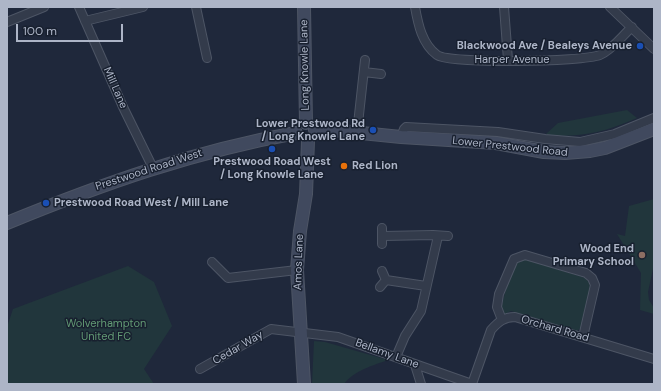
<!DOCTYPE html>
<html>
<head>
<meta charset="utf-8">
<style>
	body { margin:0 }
	#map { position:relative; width:661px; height:391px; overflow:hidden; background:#1f283b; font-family:"DM Sans",sans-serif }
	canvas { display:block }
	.frame { position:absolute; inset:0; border:8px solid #adb5c7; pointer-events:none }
	.scale { position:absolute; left:16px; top:24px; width:107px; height:18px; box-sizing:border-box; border:2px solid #adb5c7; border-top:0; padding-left:5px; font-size:12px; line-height:14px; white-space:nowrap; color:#adb5c7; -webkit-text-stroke:3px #18202f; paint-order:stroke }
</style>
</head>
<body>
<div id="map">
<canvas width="661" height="391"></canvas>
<div class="frame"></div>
<div class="scale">100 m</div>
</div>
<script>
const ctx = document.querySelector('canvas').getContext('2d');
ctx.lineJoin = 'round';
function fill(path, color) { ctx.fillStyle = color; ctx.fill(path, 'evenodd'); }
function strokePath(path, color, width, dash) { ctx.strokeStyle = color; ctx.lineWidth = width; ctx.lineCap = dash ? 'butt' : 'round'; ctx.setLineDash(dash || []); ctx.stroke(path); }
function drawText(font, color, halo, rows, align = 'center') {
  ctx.font = font + ' "DM Sans",sans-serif'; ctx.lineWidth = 3; ctx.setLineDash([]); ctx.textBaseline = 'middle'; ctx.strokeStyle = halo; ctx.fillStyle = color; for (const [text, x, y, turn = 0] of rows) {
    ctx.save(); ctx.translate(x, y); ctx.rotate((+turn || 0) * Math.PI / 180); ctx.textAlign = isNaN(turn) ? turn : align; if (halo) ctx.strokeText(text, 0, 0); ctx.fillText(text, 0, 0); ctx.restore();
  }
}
const green = new Path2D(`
	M627,110l10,8c-32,14 -54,19 -89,18l-2,-2 12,-11z
	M654,199v65l-6,28 1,8 5,8v6l-14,-4 1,-37 -24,-39 8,2 4,-30z
	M526,259l59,19 4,4 1,6 -9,40 -4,3 -66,-20 -6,3 -4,-6 6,-23 9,-22z
	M128,266l26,16 18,44 -28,43 10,15 -147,-1v-56l6,-18z
	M314,341l11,1 63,18c-14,5 -35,11 -44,24h-32z`);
const street = new Path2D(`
	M79,7l44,100 30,61
	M196,7l11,51
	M415,7c3,17 7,37 22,48 12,9 146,7 163,0 12,-5 22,-19 32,-28
	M504,7l4,53
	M610,7l44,42
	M85,21l58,-14
	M7,22l37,-15
	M364,72l17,2
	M357,133l8,-73
	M401,137l3,-8 2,-2 92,5 47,7 35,3 35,-8 39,-16
	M383,236l50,-1 15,1
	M382,244v-16
	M212,262l16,16 69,-8
	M386,280l40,6
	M380,287l6,-7 -4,-9
	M502,320l-5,-13 2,-13 15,-35 11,-4 61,18 6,5 3,7 -12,52
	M396,357l9,-21 16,-25 17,-75
	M415,365l6,19
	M200,369l71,-40 67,8 134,47
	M472,384l19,-54c7,-8 13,-13 24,-13l139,42`);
const secondary = new Path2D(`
	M304,7l2,116
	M315,130l7,-1 79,8 95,6 48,9 21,1 25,-2 15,-3 49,-19
	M7,223c95,-39 188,-72 289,-90
	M304,384l-7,-114 3,-39 6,-37 2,-53`);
const markers = [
	[640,46,4,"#1a4fb4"],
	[373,130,4,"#1a4fb4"],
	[272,149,4,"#1a4fb4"],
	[344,166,4,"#e8710a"],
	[46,203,4,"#1a4fb4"],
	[642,255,4,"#8d6e63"]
];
const poiNames = [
	["Blackwood Ave / Bealeys Avenue",632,46],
	["Lower Prestwood Rd",365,124],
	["/ Long Knowle Lane",365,137],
	["Prestwood Road West",272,162,"center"],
	["/ Long Knowle Lane",272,175,"center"],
	["Red Lion",352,166,"left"],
	["Prestwood Road West / Mill Lane",54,203,"left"],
	["Wood End",634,249],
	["Primary School",634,262]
];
const streetNames = [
	["Harper Avenue",512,60],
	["Long Knowle Lane",305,65,-91],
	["Mill Lane",115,88,66],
	["Lower Prestwood Road",510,147,6],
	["Prestwood Road West",149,170,-18],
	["Amos Lane",299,262,-88],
	["Orchard Road",555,329,16],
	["Cedar Way",238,348,-30],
	["Bellamy Lane",387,354,20]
];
const parkNames = [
	["Wolverhampton",106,324],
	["United FC",106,337]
];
fill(green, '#21363c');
strokePath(street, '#4d5565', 10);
strokePath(secondary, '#4d5565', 14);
strokePath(street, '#333b4b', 8);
strokePath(secondary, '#40495e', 12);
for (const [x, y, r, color] of markers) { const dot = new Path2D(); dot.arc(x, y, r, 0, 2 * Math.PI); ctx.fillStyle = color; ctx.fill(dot); strokePath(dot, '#18202f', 1.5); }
drawText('bold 11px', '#adb5c7', '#18202f', poiNames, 'right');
drawText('11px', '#adb5c7', '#18202f', streetNames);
drawText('11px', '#629a74', '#18202f', parkNames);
</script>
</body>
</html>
